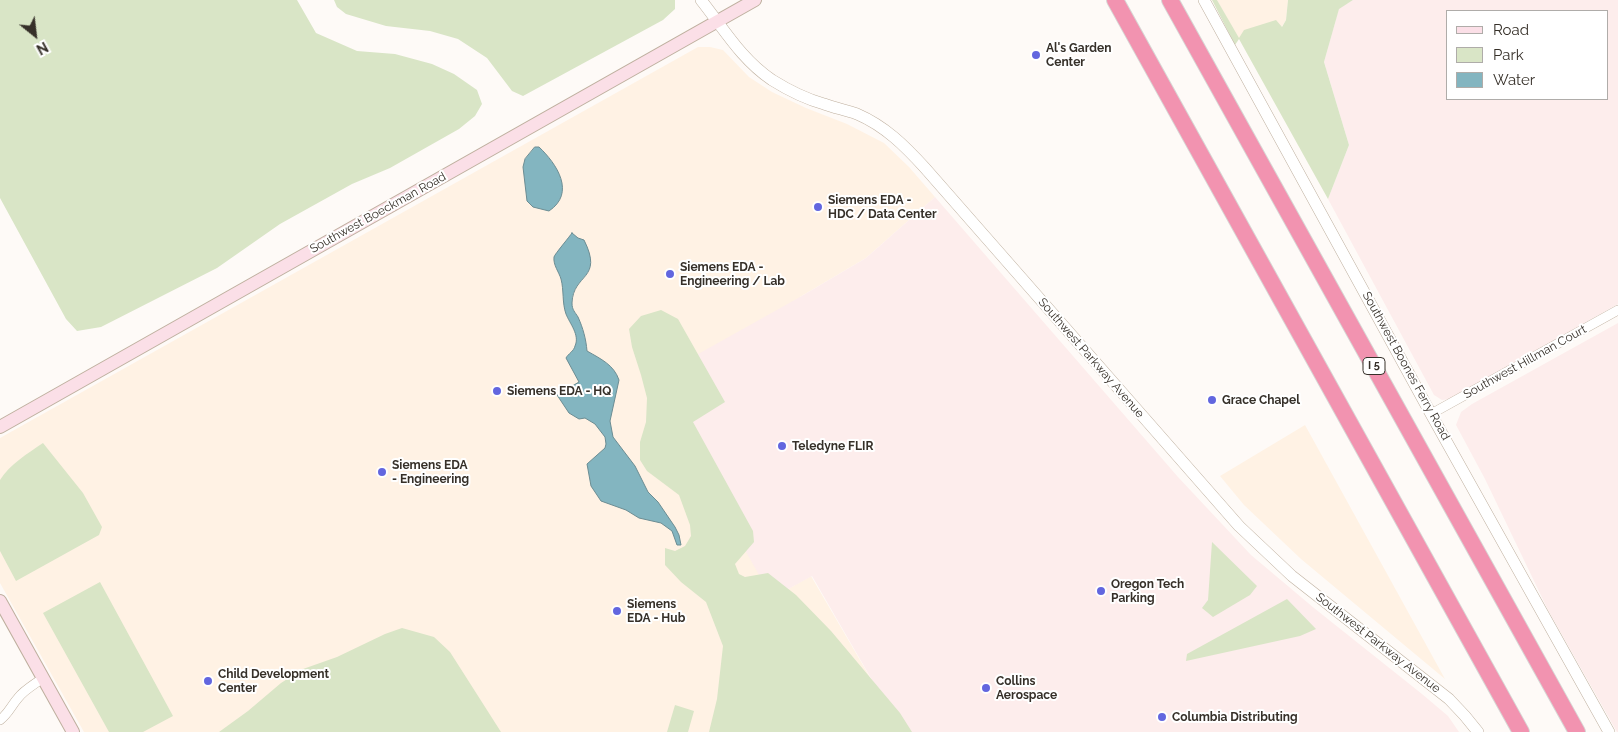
<!DOCTYPE html>
<html>
<head>
<meta charset="utf-8">
<style>
	body { margin:0 }
	#map { position:relative; width:1618px; height:732px; overflow:hidden; background:#fefaf7; font-family:Raleway,sans-serif }
	canvas { display:block }
	.legend { position:absolute; left:1446px; top:10px; width:162px; height:90px; box-sizing:border-box; background:#fff; border:1px solid #afaca9; margin:0; padding:6px 9px; list-style:none; font-size:15px; color:#363029 }
	.legend li { display:flex; align-items:center; gap:10px; height:25px }
	.legend b { width:25px; border:1px solid #afaca9 }
	.north { position:absolute; left:10px; top:10px; width:50px; height:50px; -webkit-text-stroke:4px #fff; paint-order:stroke; rotate:151deg; font-size:14px; font-weight:700; line-height:20px; text-align:center; color:#363029 }
	.north::after { content:''; display:block; margin:auto; width:18px; height:22px; background:#363029; clip-path:polygon(50% 0,100% 100%,50% 72%,0 100%) }
</style>
</head>
<body>
<div id="map">
<canvas width="1618" height="732"></canvas>
<ul class="legend">
<li><b style="height:6px;background:#fbdfe7"></b>Road</li>
<li><b style="height:14px;background:#d9e5c6"></b>Park</li>
<li><b style="height:14px;background:#83b5c0"></b>Water</li>
</ul>
<div class="north">N</div>
</div>
<script>
const ctx = document.querySelector('canvas').getContext('2d');
ctx.lineJoin = 'round';
function fill(path, color) { ctx.fillStyle = color; ctx.fill(path, 'evenodd'); }
function strokePath(path, color, width, dash) { ctx.strokeStyle = color; ctx.lineWidth = width; ctx.lineCap = dash ? 'butt' : 'round'; ctx.setLineDash(dash || []); ctx.stroke(path); }
function drawText(font, color, halo, rows, align = 'center') {
  ctx.font = font + ' Raleway,sans-serif'; ctx.lineWidth = 4; ctx.setLineDash([]); ctx.textBaseline = 'middle'; ctx.strokeStyle = halo; ctx.fillStyle = color; for (const [text, x, y, turn = 0] of rows) {
    ctx.save(); ctx.translate(x, y); ctx.rotate((+turn || 0) * Math.PI / 180); ctx.textAlign = isNaN(turn) ? turn : align; if (halo) ctx.strokeText(text, 0, 0); ctx.fillText(text, 0, 0); ctx.restore();
  }
}
const built = new Path2D(`
	M1217,0h71l-2,20 -5,8 -43,11z
	M698,47h12l13,3 26,27 23,15 34,16 41,16 37,19 25,24 26,30 -69,61 -66,39 -28,301 39,-22 91,156h-818l-84,-149v-145z
	M1305,425l140,254 -144,-120 -57,-54 -24,-29z`);
const industrial = new Path2D(`
	M1353,0h265v304l-168,95 -8,1 -8,-5 -106,-196 21,-54 -25,-83 15,-54zM1447,11h160v88h-160z
	M935,197l243,280 73,78 63,53 108,86 26,22 11,16h-557l-90,-156 -40,22 -122,-217 150,-84 66,-39z
	M1618,323v409h-1l-69,-122 -63,-131 -29,-54 5,-13 11,-8z`);
const green = new Path2D(`
	M0,0h297l19,33 41,18 38,3 37,10 22,10 23,16 5,14 -7,12 -16,13 -69,39 -38,16 -72,40 -63,44 -116,59 -24,4 -11,-12 -66,-121z
	M334,0h341v9l-12,11 -140,76 -11,-5 -25,-33 -29,-19 -28,-8 -44,-5 -40,-12 -9,-7z
	M1212,0h5l22,38 5,-8 32,-10 6,7 4,-7 2,-20h65l-14,9 -15,53 25,83 -21,54 -89,-160 -4,6z
	M661,310l17,9 47,83 -32,20 60,109 1,11 -19,22 4,10 6,3 23,-4 28,22 35,36 69,82 12,19h-203l8,-33 6,-53 -17,-44 -25,-20 -16,-17v-17l10,3 10,-5 6,-10 -1,-11 -11,-30 -32,-24 -7,-11v-18l6,-20 1,-24 -6,-23 -9,-28 -3,-18 12,-13z
	M43,443l40,50 19,34 -3,8 -83,46 -16,-30v-71c10,-16 27,-26 43,-37z
	M1212,542l45,44 -7,9 -37,22 -11,-9 6,-8z
	M100,582l73,134 -30,16h-34l-66,-119z
	M1287,599l29,30 -16,7 -114,25 1,-7z
	M402,628l32,9 16,15 51,80h-282l29,-21 33,-28 22,-14 34,-12 48,-23z
	M675,705l19,6 -6,21h-21z`);
const water = new Path2D(`
	M535,147h4c18,17 37,46 10,64l-16,-4 -6,-6 -4,-34 2,-8z
	M572,233l6,5 6,2c20,40 -11,33 -12,63 0,7 3,9 6,14 5,11 8,22 9,34 14,8 27,14 32,29l-9,41 3,16 22,29 13,26 10,10 17,25 4,8 2,10h-4l-5,-14 -11,-8 -22,-5 -13,-8 -25,-9 -10,-15 -4,-22 18,-16 1,-4 -1,-7 -10,-13 -10,-6 -6,1 -10,-6 -12,-18 22,-13 -13,-24c2,-4 8,-7 9,-12 5,-11 -5,-22 -9,-32 -4,-11 -2,-24 -5,-35 -2,-7 -8,-14 -7,-22 0,-2 17,-22 18,-24z`);
const minor = new Path2D(`
	M1431,414l187,-104
	M0,720c9,-7 11,-14 18,-22 6,-8 17,-14 25,-20`);
const tertiary = new Path2D(`
	M701,0c23,29 40,59 71,80 16,10 34,19 52,24 11,4 22,6 33,10 28,12 48,32 68,54l314,358 53,50 157,123 16,17 13,16
	M1204,0l227,414 178,318`);
const secondary = new Path2D(`
	M0,427l755,-427
	M0,601l73,131`);
const motorway = new Path2D(`
	M1115,0l406,732
	M1170,0l407,732`);
const markers = [
	[1036,55,5,"#6266df"],
	[818,207,5,"#6266df"],
	[670,274,5,"#6266df"],
	[497,391,5,"#6266df"],
	[1212,400,5,"#6266df"],
	[782,446,5,"#6266df"],
	[382,472,5,"#6266df"],
	[1101,591,5,"#6266df"],
	[617,611,5,"#6266df"],
	[208,681,5,"#6266df"],
	[986,688,5,"#6266df"],
	[1162,717,5,"#6266df"]
];
const shields = [
	[1374,366,22]
];
const shieldNames = [
	["I 5",1374,366]
];
const poiNames = [
	["Al's Garden",1046,48],
	["Center",1046,62],
	["Siemens EDA -",828,200],
	["HDC / Data Center",828,214],
	["Siemens EDA -",680,267],
	["Engineering / Lab",680,281],
	["Siemens EDA - HQ",507,391],
	["Grace Chapel",1222,400],
	["Teledyne FLIR",792,446],
	["Siemens EDA",392,465],
	["- Engineering",392,479],
	["Oregon Tech",1111,584],
	["Parking",1111,598],
	["Siemens",627,604],
	["EDA - Hub",627,618],
	["Child Development",218,674],
	["Center",218,688],
	["Collins",996,681],
	["Aerospace",996,695],
	["Columbia Distributing",1172,717]
];
const streetNames = [
	["Southwest Boeckman Road",378,213,-29],
	["Southwest Parkway Avenue",1091,358,49],
	["Southwest Hillman Court",1525,362,-29],
	["Southwest Boones Ferry Road",1406,366,61],
	["Southwest Parkway Avenue",1378,643,38]
];
fill(built, '#fff2e4');
fill(industrial, '#fdedec');
fill(green, '#d9e5c6');
fill(water, '#83b5c0');
strokePath(water, '#6c8d93', 1);
strokePath(minor, '#beaf9e', 10);
strokePath(tertiary, '#beaf9e', 12);
strokePath(secondary, '#beaf9e', 14);
strokePath(motorway, '#d7d6d4', 18);
strokePath(minor, '#fff', 9);
strokePath(tertiary, '#fff', 11);
strokePath(secondary, '#fbdfe7', 12);
strokePath(motorway, '#f293b0', 16);
for (const [x, y, r, color] of markers) { const dot = new Path2D(); dot.arc(x, y, r, 0, 2 * Math.PI); ctx.fillStyle = color; ctx.fill(dot); strokePath(dot, '#fff', 2); }
for (const [x, y, w] of shields) { const box = new Path2D(); box.roundRect(x - w / 2, y - 8.5, w, 17, 4); ctx.fillStyle = '#fff'; ctx.fill(box); strokePath(box, '#363029', 1); }
drawText('bold 11px', '#363029', null, shieldNames);
drawText('bold 12px', '#363029', '#fff', poiNames, 'left');
drawText('12px', '#363029', '#fff', streetNames);
</script>
</body>
</html>
